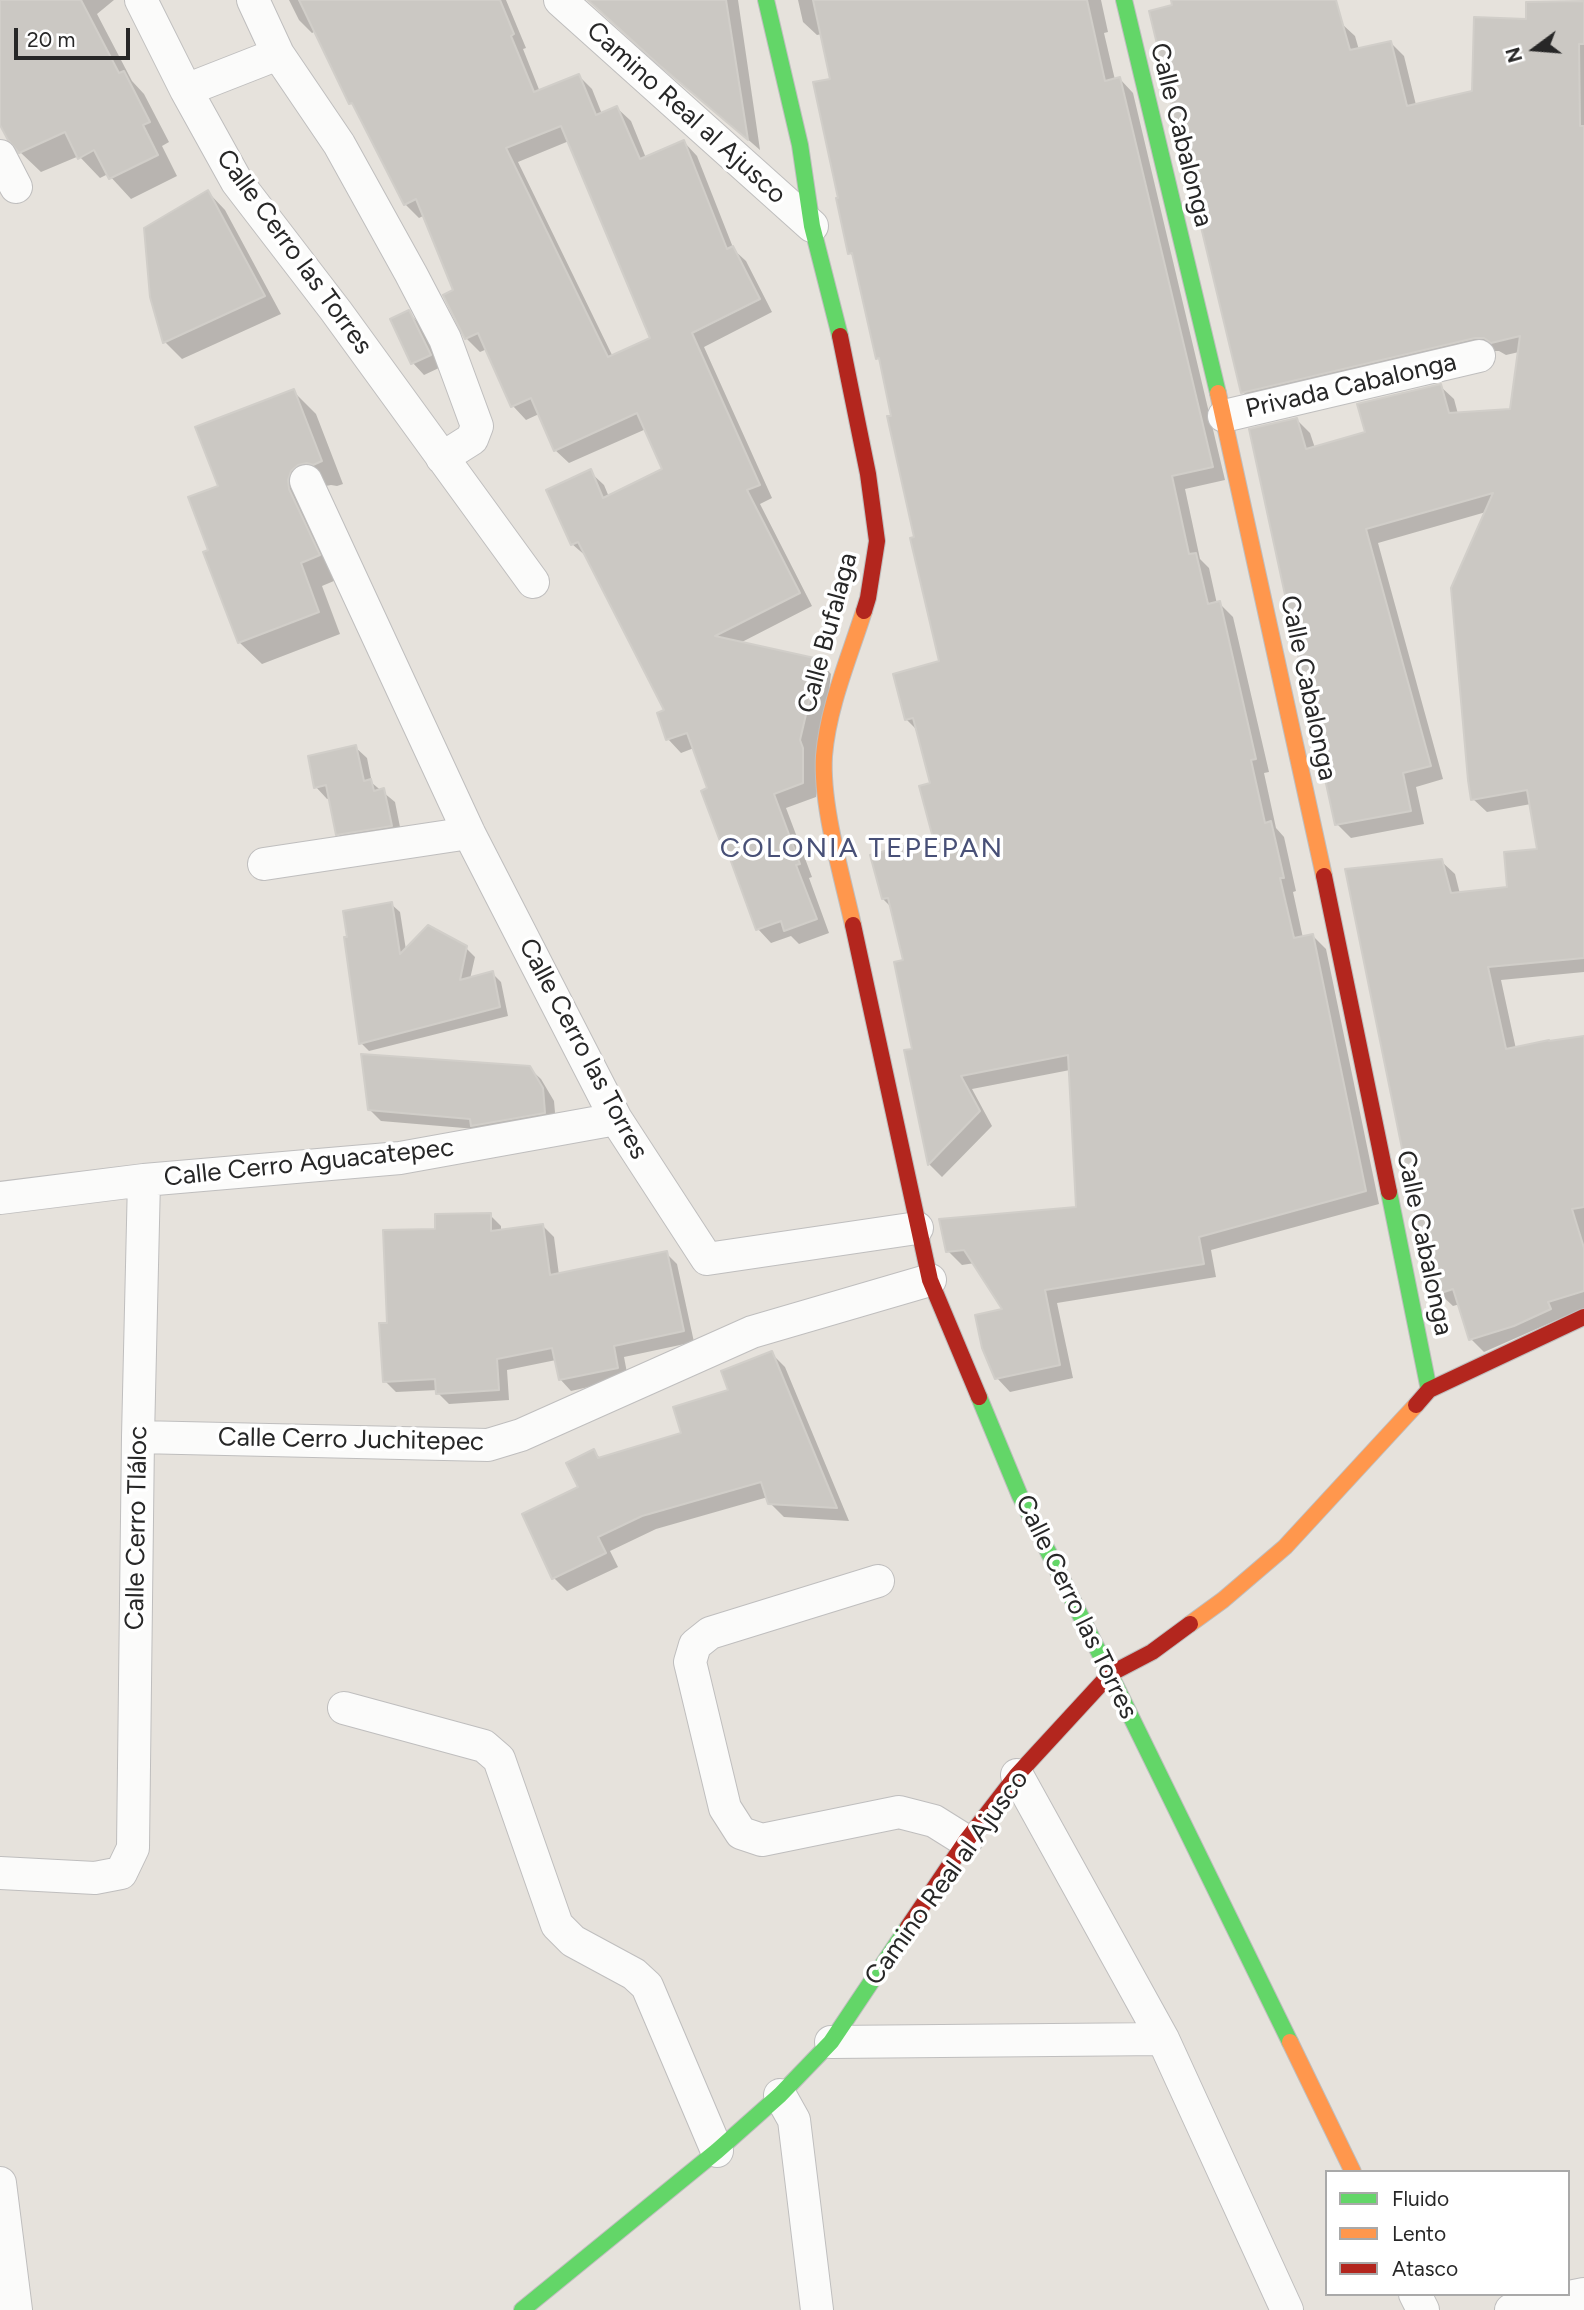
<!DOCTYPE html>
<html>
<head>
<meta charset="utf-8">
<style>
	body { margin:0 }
	#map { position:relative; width:1584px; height:2310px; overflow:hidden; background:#e6e2dc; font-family:Figtree,sans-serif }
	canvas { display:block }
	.legend { position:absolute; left:1325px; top:2170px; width:245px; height:126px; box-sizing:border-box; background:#fff; border:2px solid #a9a9a9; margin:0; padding:9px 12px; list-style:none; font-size:21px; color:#272727 }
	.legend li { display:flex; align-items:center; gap:14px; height:35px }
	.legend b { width:35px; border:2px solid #a9a9a9 }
	.north { position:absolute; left:1500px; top:14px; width:70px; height:70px; -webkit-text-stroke:5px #fff; paint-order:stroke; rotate:254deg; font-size:19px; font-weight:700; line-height:28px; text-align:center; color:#272727 }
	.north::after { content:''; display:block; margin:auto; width:24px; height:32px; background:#272727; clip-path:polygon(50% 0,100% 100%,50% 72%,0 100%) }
	.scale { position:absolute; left:14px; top:28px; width:116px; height:32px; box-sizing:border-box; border:4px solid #272727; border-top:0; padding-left:9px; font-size:21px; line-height:24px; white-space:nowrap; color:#272727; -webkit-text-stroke:5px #fff; paint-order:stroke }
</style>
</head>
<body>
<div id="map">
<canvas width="1584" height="2310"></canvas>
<ul class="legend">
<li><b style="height:9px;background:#63d668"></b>Fluido</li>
<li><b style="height:9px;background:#ff974d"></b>Lento</li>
<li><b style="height:9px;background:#b3261e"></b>Atasco</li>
</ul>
<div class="north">N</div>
<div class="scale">20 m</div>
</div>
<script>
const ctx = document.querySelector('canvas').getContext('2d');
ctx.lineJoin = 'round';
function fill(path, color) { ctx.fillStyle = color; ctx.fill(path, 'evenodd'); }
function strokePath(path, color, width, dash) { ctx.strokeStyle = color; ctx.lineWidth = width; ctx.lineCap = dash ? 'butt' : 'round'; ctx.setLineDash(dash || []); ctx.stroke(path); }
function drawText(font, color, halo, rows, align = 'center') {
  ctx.font = font + ' Figtree,sans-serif'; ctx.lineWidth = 7; ctx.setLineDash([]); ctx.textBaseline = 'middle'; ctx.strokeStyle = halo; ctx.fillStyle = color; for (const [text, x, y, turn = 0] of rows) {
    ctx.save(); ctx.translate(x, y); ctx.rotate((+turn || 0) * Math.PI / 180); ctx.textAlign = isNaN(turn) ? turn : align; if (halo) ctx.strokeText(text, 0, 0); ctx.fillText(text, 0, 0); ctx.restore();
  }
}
const shadow = new Path2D(`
	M0,0h114l-17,14 35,67 12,13 25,48 -7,4 15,30 -46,23 -23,-25 -8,4 -21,-22 -38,16 -21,-20 -20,-31z
	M289,0h217l20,48 -3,1 17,43 39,-16 13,13 10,25 15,-6 14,13 15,37 38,-16 13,14 37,94 12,11 26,51 -68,35 68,151 -12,6 52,102 -72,37 78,17 13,14 -15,123 -30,11 26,69 -3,1 20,55 -30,11 -8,-8 -20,7 -13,-14 -25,-67 -6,-6 -17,-67 -16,-41 -13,5 -13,-14 -2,-28 -79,-154 -15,-13 18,-72 14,13 5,12 55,-28 -18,-40 -77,34 -14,-13 -16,-36 -13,6 -13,-14 -26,-57 -7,3 -14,-14 -10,-47 -31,-76 -6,3 -14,-14 -46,-92 -8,-9 -35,-72 -4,2 -13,-13zM569,141l83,198 -39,18 -95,-195z
	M588,0h150l22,150z
	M798,0h303l7,32 -4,1 11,47 5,-1 13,14 92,387 -40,9 15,70 9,9 8,36 2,-1 14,14 36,155 -5,1 12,55 8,9 12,54 -3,1 10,46 10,-2 13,13 53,255 -168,46 5,27 -159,26 16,75 -63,14 -13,-14 8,-68 -30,-47 -13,2 -14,-14 130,-43 -8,-138 -98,19 20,37 -50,51 -13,-13 -23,-112 8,-1 -9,-90 -13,-53 -9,-9 52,-60 -2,-55 -14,-52 -13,-13 35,-57 -60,-301 -3,-3 -23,-100 -5,-5 -18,-173 -10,-46 -5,1 -14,-13z
	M1173,0h143l39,36 4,14 32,-7 13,13 12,49 58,-13 54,-71 56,-18v969l-83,8 15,69 68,-11v270l-100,44 -13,-13 -11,-35 -7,2 -14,-13 2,-432 14,13 5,20 49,-5 30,-38 -8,-47 -44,8 -14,-13 13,-287 -108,31 65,236 -27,8 8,37 -73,14 -14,-14 -40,-404 13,13 5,15 52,-15 73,-47 14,13 4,15 54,-4 7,-58 -13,3 -7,-4h-10l-233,55 -13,-14z
	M208,192l17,18 56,104 -99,45 -17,-17 -13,-45z
	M409,313l11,11 21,43 -17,8 -11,-12 -21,-43z
	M293,391l23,23 27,70 -6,2 -6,-1 -11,2 21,91 -19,8 18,48 -78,30 -23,-22 -29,-91 10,-64z
	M355,747l12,11 5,25 23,19 7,35 -53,8 -11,-11 -8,-36 -3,1 -11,-12z
	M391,904l9,8 6,38 60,-2 9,9 -5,22 22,-6 9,9 7,34 -139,35 -8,-8z
	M529,1068l12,11 13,22 2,23 -80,5 -95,-8 -12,-12z
	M490,1215l11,11v5l42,-5 11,11 5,38 107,-22 11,11 17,78 -70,15 4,21 -57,13 -11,-12 -4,-19 -49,10 2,30 -60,4 -11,-11v-3l-42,2 -11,-11 4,-57 48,-94z
	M771,1353l14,14 64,154 -65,-4 -14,-14 -2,-6 -112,32 -46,22 8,16 -51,24 -13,-13 39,-127 8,8 82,-25z`);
const building = new Path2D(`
	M0,0h81l38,73 5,-2 26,51 -7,3 15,30 -49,24 -15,-29 -16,9 -13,-27 -46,21 -11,-13 -8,-15z
	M299,0h201l14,34 -3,2 23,56 45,-18 17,41 21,-9 23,53 44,-19 43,109 6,-3 27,53 -68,34 68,152 -13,5 53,103 -85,43 104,23 -19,81 3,8v35l-29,11 26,70 -4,1 21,54 -33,12 -3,-10 -25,9 -27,-74 -3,1 -25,-66 6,-3 -20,-55 -21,7 -9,-27 7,-3 -86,-168 -7,3 -25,-55 45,-21 12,29 59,-29 -25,-56 -83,38 -23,-53 -20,9 -33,-74 -13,6 -22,-44 10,-5 -37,-91 -12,6 -52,-102 -3,1zM561,126l89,212 -42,19 -102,-209z
	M588,0h138l22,140 -90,-76z
	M813,0h274l18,81 15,-4 93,390 -41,9 17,78 7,-1 12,51 12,-3 36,158 -5,1 14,63 6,-2 13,57h-4l14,60 19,-4 53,257 -167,46 5,27 -159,26 15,75 -65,14 -13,-31 -7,-33 27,-6 -38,-59 -18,2 -7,-33 137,-12 -8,-152 -107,21 19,35 -52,54 -24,-115 8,-1 -18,-87 9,-2 -15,-62 -6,1 -12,-44 63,-17 -14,-52 11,-3 -17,-65 -8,2 -12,-46 46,-13 -29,-123 4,-1 -27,-121h4l-12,-58 -3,1 -24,-106 -4,1 -12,-56h2l-25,-116 17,-3z
	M1171,0h165l14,50 41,-9 16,65 65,-15 2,-74 52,2v-17l58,-1v43h-5l1,82h4v832l-96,9 18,82 43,-9v1l35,-5v171l-12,2 12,39v43l-36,11 3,7 -37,17 -45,14 -16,-51 -15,5 -20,-67 -73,-358 97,-10 9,34 56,-6 -3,-35 33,-3 -10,-59 -56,10 -3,-20 -17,-192 42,-95 -127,36 65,237 -28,7 8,38 -76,14 -86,-396 48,-11 9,31 59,-17 -8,-28 84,-20 8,29 61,-4 10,-73 -29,7 -7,-5h-9l-234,55 -92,-382 23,-6z
	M208,190l57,106 -102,47 -13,-46 -6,-69z
	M409,310l22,45 -20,9 -21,-45z
	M294,389l28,72 -9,4 -6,-2 -9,2 -7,6 -3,9 1,9 31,66 -19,8 18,49 -81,31 -35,-91 5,-2 -20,-53 30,-11 -23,-59z
	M356,745l8,36 7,-2 3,12 10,-3 8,38 -56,9 -10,-50 -12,3 -6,-32z
	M392,902l8,52 28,-29 39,21 -7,34 33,-9 7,36 -141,37 -15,-107h3l-4,-26z
	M361,1054l169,12 13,22 2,25 -74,13 -1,-7 -102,-9z
	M491,1213v18l52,-7 7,51 117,-24 17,80 -70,15 4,22 -59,12 -7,-32 -55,11 2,31 -63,4 -1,-15 -52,3 -4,-59h8l-4,-93 52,-1v-15z
	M772,1351l65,157 -69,-4 -7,-22 -119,34 -44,21 8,16 -54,26 -30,-65 56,-27 -12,-24 28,-14 4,9 83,-25 -8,-26 55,-17 -7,-19z`);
const street = new Path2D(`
	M141,0l45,90 51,92 99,129 197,271
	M253,0l25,54 61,90 72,130 34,65 32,87 -5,13 -30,19
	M560,0l252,226
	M186,90l92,-36
	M0,156l16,31
	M1224,416l255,-60
	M306,481l163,352 147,286 91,140 210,-31
	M264,864l205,-31
	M0,1198l144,-18 256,-22 216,-39
	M138,1437l350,8 33,-10 231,-103 178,-52
	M878,1581l-168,52 -15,12 -5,17 35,146 16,25 21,7 137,-28 35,9 32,20
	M344,1708l140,38 15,13 58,166 16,16 61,33 13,12 70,165
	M1017,1775l146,264 124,271
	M0,1873l95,5 26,-5 12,-25 5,-411 6,-257
	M831,2042l332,-3
	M780,2095l14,25 23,190
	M0,2183l16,127
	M1415,2294l8,16
	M1554,2300l30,-6
	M1511,2310l43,-10 6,10`);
const fast = new Path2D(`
	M766,0l34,145 12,81 28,110
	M1124,0l94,393
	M1389,1192l40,198
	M979,1397l41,99 90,178 180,368
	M522,2310l195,-159 63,-56 51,-53 77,-115`);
const slow = new Path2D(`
	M1218,393l106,483
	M853,925c-11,-50 -32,-119 -29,-169 4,-49 25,-98 40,-145
	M1190,1624l33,-24 62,-53 131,-142
	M1290,2042l63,130`);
const jam = new Path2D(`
	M840,336l28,138 9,67 -9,57 -4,13
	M1324,876l65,316
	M853,925l77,355 49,117
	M1416,1405l13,-15 155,-73
	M908,1927l58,-86 51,-66 93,-101 42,-22 38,-28`);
const streetNames = [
	["Camino Real al Ajusco",686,113,42],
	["Calle Cabalonga",1181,135,76],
	["Calle Cerro las Torres",294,252,54],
	["Privada Cabalonga",1351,386,-13],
	["Calle Bufalaga",828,633,-75],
	["Calle Cabalonga",1308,688,78],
	["Calle Cerro las Torres",583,1049,62],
	["Calle Cerro Aguacatepec",309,1163,-6],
	["Calle Cabalonga",1424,1243,78],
	["Calle Cerro Juchitepec",351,1440,1],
	["Calle Cerro Tláloc",137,1528,-89],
	["Calle Cerro las Torres",1076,1607,64],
	["Camino Real al Ajusco",947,1878,-54]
];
const neighbourhoodNames = [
	["COLONIA TEPEPAN",862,849]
];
fill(shadow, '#0003');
fill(building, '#cbc8c3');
strokePath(building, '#d1cec9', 2);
strokePath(street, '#bfbebe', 34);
strokePath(fast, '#bfbebe', 18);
strokePath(slow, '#bfbebe', 18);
strokePath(jam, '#bfbebe', 18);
strokePath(street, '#fbfbfa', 32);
strokePath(fast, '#63d668', 16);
strokePath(slow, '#ff974d', 16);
strokePath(jam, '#b3261e', 16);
drawText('26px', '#272727', '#fff', streetNames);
ctx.letterSpacing = '2px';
drawText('28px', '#485077', '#fff', neighbourhoodNames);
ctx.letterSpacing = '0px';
</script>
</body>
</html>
